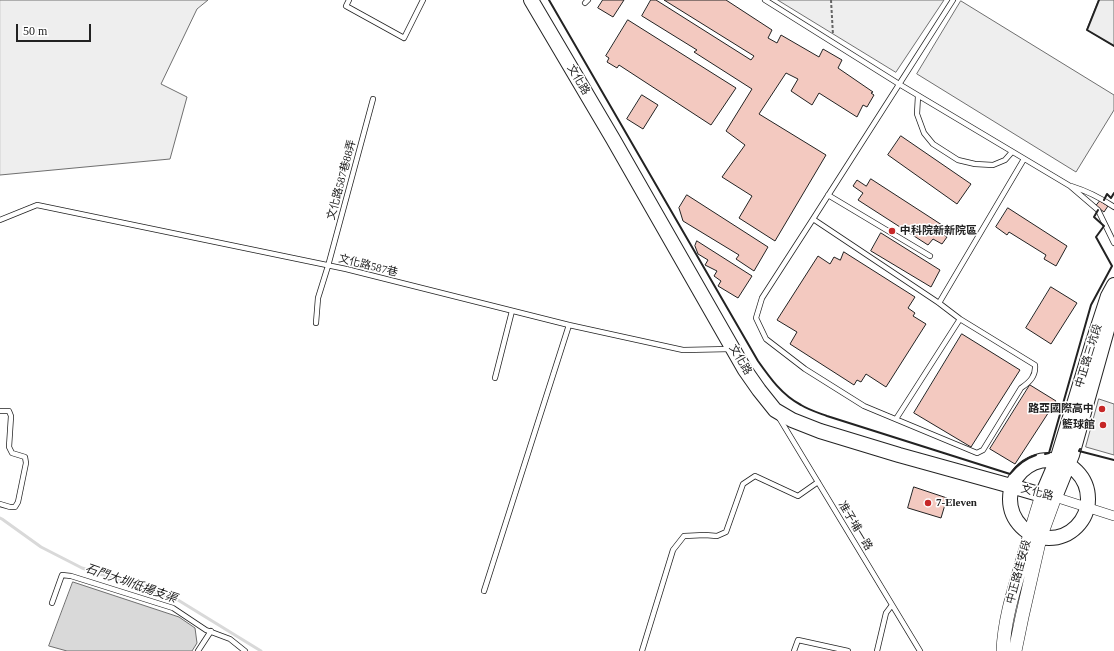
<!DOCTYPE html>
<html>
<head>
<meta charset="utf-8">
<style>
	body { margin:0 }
	#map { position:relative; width:1114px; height:651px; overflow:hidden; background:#fff; font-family:"Times New Roman",serif }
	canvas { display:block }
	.scale { position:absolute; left:16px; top:24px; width:75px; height:18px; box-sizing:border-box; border:2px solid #222; border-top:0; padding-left:5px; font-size:12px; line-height:14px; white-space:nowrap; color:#222; -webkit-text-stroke:3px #fff; paint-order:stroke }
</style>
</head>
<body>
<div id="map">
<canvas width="1114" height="651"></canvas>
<div class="scale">50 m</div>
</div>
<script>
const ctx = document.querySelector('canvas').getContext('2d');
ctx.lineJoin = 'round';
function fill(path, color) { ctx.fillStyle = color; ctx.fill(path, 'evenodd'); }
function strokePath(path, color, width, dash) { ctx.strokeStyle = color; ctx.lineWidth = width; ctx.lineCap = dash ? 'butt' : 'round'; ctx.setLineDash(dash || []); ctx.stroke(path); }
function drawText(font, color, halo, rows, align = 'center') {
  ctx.font = font + ' "Times New Roman","Noto Sans TC",serif'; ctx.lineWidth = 3; ctx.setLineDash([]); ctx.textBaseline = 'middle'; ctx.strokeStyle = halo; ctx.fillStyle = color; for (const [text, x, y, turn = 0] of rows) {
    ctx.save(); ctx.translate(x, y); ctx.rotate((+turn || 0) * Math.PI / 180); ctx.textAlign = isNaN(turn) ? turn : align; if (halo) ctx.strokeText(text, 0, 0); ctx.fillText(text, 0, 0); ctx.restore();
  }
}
const green = new Path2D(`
	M0,0h208l-11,9 -36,75 26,13 -17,62 -170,16z
	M778,0h166l-48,72z
	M1099,0h15v46l-27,-16z
	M961,1l153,94v15l-38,62 -159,-98z
	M1099,399l15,5v51l-28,-8z`);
const water = new Path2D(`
	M73,582l106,35 16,11 2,15 -5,8h-125l-18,-5z`);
const stream = new Path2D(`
	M0,518l2,1 39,28 41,21 96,32 83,51`);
const building = new Path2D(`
	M603,0h21l-11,17 -15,-9z
	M651,0h5l95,60 3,-4 -90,-56h62l46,30 -4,8 9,5 4,-8 38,22 4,-8 19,11 -4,8 35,24 -2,1 3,2 -7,12 -4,-2 -6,12 -38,-24 -7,12 -21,-14 7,-12 -12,-6 -27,41 67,41 -51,86 -36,-23 13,-22 -30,-19 23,-32 -19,-14 26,-42 -58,-37 3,-2 -55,-34z
	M628,20l108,68 -25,37 -92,-60 -2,3 -10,-6 2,-4 -3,-2z
	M642,95l16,10 -15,24 -16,-10z
	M901,136l70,48 -14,20 -69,-49z
	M871,179l71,46 -4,6 9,6 -5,7 -9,-5 -5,6 -70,-45 5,-7 -10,-7 4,-6 9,6z
	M687,195l81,52 -14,24 -18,-12 3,-4 -56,-34 -4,-13z
	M1100,201l8,5 -4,6 -8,-6z
	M1008,208l59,38 -11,20 -12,-7 2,-4 -37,-23 -2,3 -11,-8z
	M881,233l59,37 -9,17 -60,-36z
	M697,241l55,35 -14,22 -20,-12 3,-5 -7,-5 3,-5 -12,-6 3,-5 -10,-6 -3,-8z
	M844,252l71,45 -7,11 7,5 -2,3 13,8 -40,63 -20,-13 -5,8 -4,-2 -3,5 -64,-41 7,-12 -20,-12 41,-64 12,8 4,-7 6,3z
	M1051,287l26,16 -26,41 -25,-16z
	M962,334l58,36 -49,77 -57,-34z
	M1030,385l26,16 -41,63 -25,-15z
	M914,487l33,11 -6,20 -33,-10z`);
const path = new Path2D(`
	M831,0l2,35`);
const service = new Path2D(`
	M349,0l-3,6 58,32 19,-38
	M765,0l134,84 171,102 28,24 16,33
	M585,3l3,-3
	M918,96l-1,18 7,19 9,11 25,16 17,4 18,1 12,-5 7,-8
	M1071,186c16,5 30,12 43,21
	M828,195l102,61
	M813,219l126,84 21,16 75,46c1,11 -5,17 -14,23l-38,62 -6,3 -113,-47 -59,-37 -39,-30 -10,-21 6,-20 51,-79 140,-219
	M0,220l37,-15 309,64 223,56 114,25 48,-1
	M939,303l85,-144
	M316,323l2,-25 10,-32 45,-167
	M495,378l17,-67
	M0,411h9l2,5 -2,31 3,6 13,4 1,6 -8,39 -3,5h-5l-10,-3
	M778,416l142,235
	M896,419l64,-100
	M484,591l85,-266
	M52,603l10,-28 9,1 102,32 33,22 24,9 15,12
	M198,651l13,-20
	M642,651l31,-101 11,-14 21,-1 12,1 9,-4 17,-48 12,-8 43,20 20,-14
	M794,651l4,-11 50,11
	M877,651l9,-38 6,-8`);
const minor = new Path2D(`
	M1055,497l59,19`);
const secondary = new Path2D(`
	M1003,651c1,-28 9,-55 17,-82 7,-25 14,-49 22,-74
	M1015,651l7,-34 18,-79 15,-41`);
const primary = new Path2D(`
	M531,0l82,139 132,231 14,20 16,20 17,10 28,11 79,24 112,31 31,9 13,2 17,-42 42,-150
	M1010 499a39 39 0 1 1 78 0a39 39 0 1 1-78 0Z
	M1042,495l15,-35 35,-115 16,-49 6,-11`);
const wall = new Path2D(`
	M549,0l209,361c12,17 24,34 43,44 8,5 18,8 26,11l183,58c7,-9 14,-15 26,-19
	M1099,0l-12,30 27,16
	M1104,200l3,-6 4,4 3,-5
	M1080,449l-1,2 35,9
	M1045,454l4,-1 42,-148 21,-39 -16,-29 8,-11 -10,-9 4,-7`);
const markers = [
	[892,231,4,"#c62828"],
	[1102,409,4,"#c62828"],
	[1103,425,4,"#c62828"],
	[928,503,4,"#c62828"]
];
const streetNames = [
	["文化路",578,80,59],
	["文化路587巷88弄",342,180,-75],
	["文化路587巷",368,266,14],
	["中正路三坑段",1089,356,-73],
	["文化路",740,360,59],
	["文化路",1037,493,14],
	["准子埔一路",855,526,59],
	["中正路佳安段",1019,572,-75]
];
const poiNames = [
	["中科院新新院區",900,231],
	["路亞國際高中",1094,409,"right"],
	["籃球館",1095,425,"right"],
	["7-Eleven",936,503]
];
const waterNames = [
	["石門大圳低揚支渠",131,584,19]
];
fill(green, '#eee');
strokePath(green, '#6f6f6f', 1);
fill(water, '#d9d9d9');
strokePath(water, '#6f6f6f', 1);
strokePath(stream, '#d9d9d9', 3);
fill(building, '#f3c9c0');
strokePath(building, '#222', 1);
strokePath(service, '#222', 6);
strokePath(minor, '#222', 10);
strokePath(secondary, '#222', 14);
strokePath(primary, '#222', 16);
strokePath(path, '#646464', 2, [3, 2]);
strokePath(service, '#fff', 4.5);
strokePath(minor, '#fff', 9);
strokePath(secondary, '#fff', 13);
strokePath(primary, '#fff', 14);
strokePath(wall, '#222', 2);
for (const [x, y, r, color] of markers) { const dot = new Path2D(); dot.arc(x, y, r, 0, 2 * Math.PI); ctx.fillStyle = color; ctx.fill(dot); strokePath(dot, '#fff', 1.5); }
drawText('11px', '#222', '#fff', streetNames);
drawText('bold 11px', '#222', '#fff', poiNames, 'left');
drawText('italic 12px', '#222', '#fff', waterNames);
</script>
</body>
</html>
